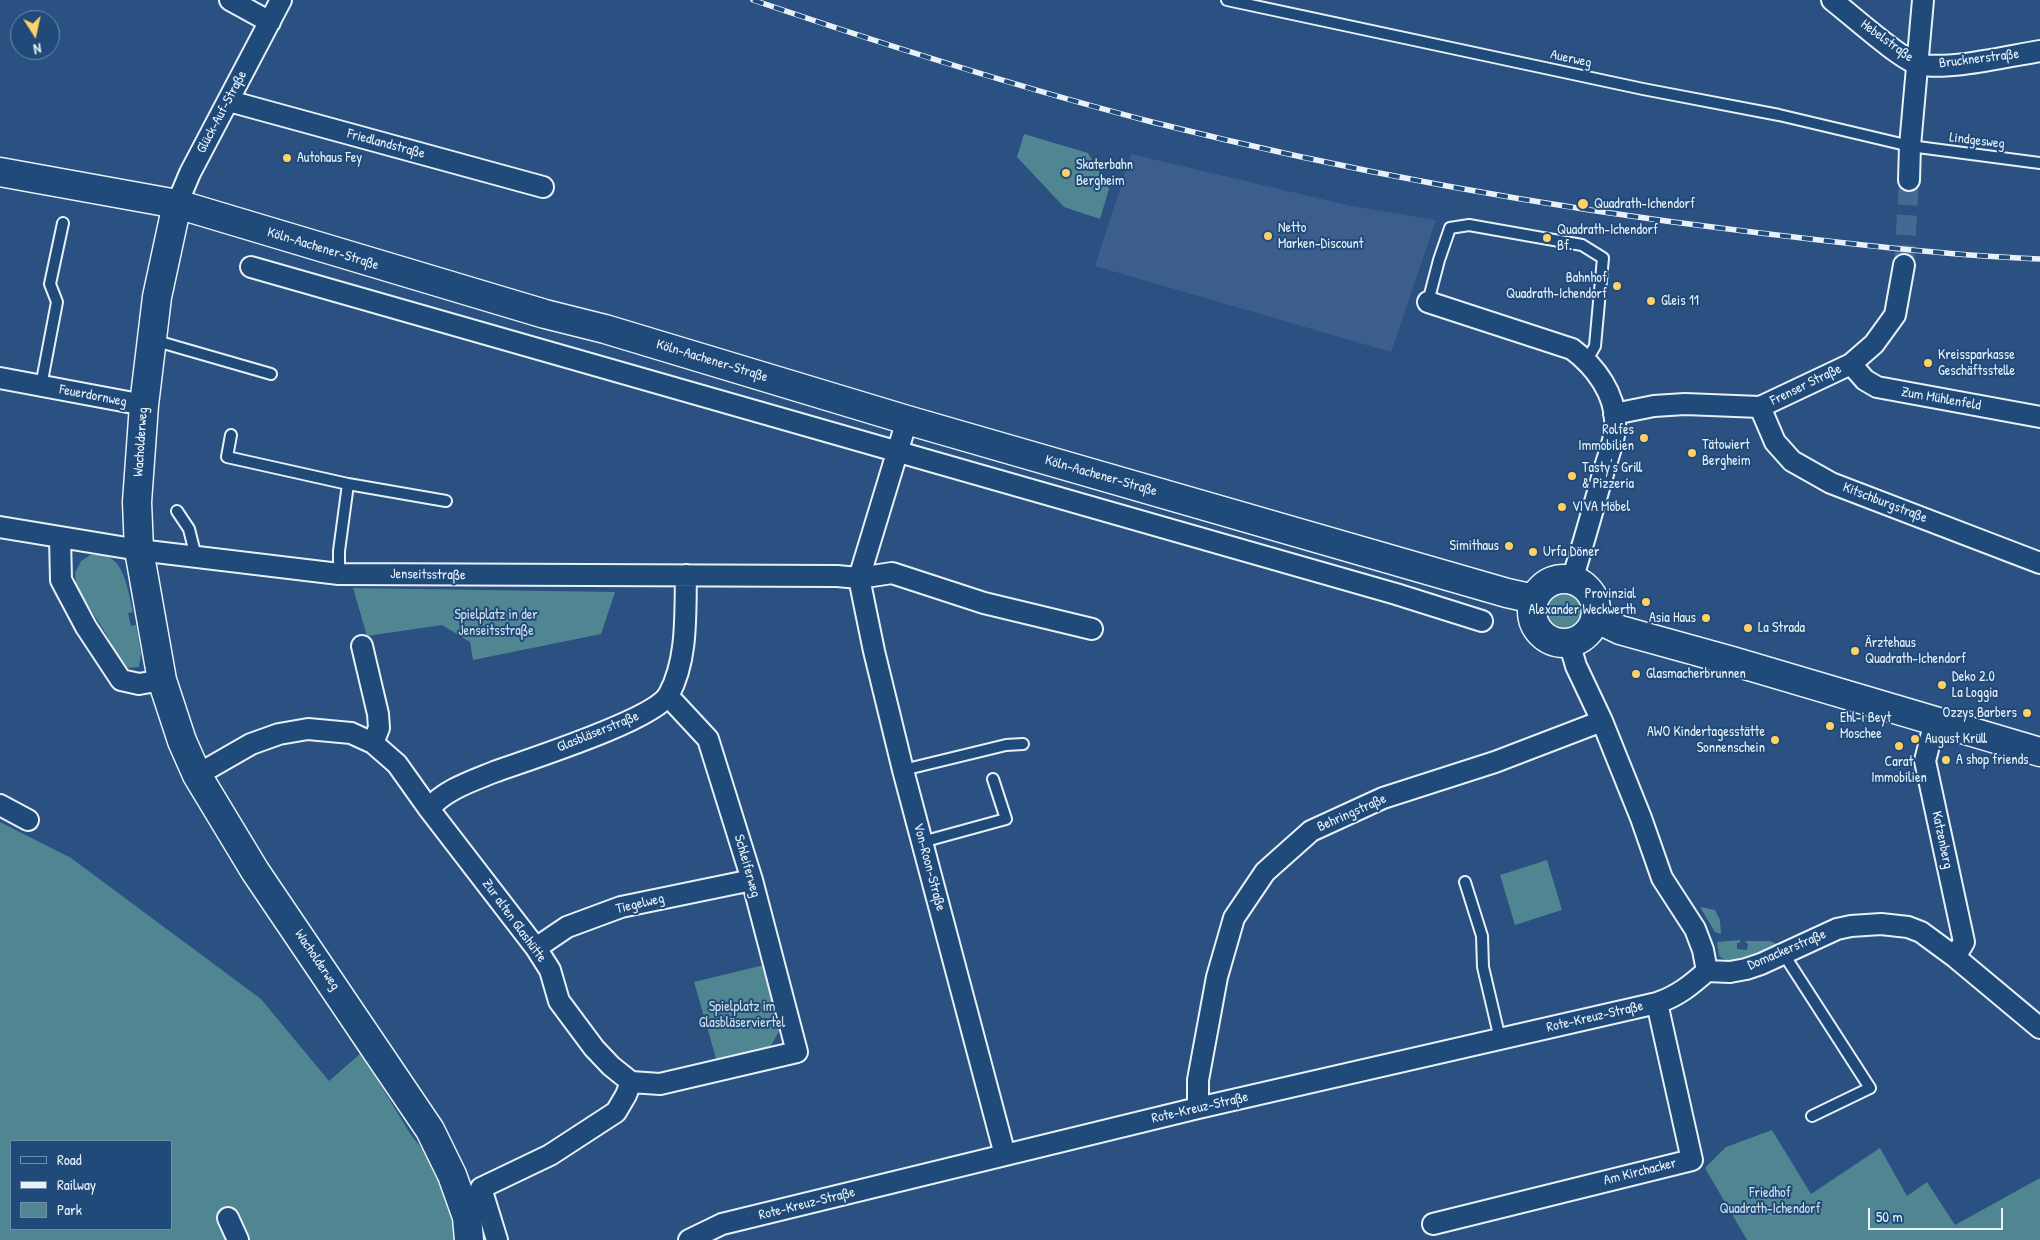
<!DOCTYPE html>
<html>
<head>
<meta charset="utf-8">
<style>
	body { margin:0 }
	#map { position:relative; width:2040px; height:1240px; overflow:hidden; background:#2a5181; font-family:"Patrick Hand",sans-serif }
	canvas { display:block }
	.legend { position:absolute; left:10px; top:1140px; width:162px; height:90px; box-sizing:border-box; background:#1f4a7a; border:1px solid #6f8dac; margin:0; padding:6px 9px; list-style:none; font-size:15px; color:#e8f1f8 }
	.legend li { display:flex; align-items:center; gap:10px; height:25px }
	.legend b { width:25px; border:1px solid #6f8dac }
	.north { position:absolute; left:10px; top:10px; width:50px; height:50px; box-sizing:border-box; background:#1f4a7a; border:1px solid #6f8dac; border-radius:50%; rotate:170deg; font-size:14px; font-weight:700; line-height:20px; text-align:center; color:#e8f1f8 }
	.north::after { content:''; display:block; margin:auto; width:18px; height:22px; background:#ffd166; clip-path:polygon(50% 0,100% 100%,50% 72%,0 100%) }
	.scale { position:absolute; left:1868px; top:1208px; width:135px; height:22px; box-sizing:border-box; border:2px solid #e8f1f8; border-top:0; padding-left:6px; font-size:15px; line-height:18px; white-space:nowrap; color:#e8f1f8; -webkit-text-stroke:4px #1f4a7a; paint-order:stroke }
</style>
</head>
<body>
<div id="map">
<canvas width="2040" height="1240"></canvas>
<ul class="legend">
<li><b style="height:6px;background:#1f4a7a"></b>Road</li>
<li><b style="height:6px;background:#e8f1f8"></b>Railway</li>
<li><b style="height:14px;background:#508592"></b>Park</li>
</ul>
<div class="north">N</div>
<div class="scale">50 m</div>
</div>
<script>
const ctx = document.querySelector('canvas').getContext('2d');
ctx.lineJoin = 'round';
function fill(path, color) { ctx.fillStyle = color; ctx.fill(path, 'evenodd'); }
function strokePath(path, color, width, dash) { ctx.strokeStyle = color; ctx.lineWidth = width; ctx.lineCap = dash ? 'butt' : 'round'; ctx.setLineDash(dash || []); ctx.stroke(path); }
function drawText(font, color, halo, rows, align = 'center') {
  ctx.font = font + ' "Patrick Hand",sans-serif'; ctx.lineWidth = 4; ctx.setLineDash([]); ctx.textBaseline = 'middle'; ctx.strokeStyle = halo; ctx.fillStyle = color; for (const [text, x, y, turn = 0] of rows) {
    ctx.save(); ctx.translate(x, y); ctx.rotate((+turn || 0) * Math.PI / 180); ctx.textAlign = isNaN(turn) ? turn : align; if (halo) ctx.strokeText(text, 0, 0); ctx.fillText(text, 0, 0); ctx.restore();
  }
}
const built = new Path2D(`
	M1131,154l220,52 85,14 -45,132 -296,-86z`);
const green = new Path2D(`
	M1024,134l64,19 21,36 -9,30 -36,-12 -47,-50z
	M90,555c4,0 11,-1 16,1 19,5 23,40 27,56l-5,1 3,13 5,-1 5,29 -2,13 -12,1 -7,-7 -14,-27 -30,-48 -1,-13 6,-12z
	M353,588l262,4 -14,42 -128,26 -3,-18 -28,-17 -75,11z
	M1543 611a21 21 0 1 1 42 0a21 21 0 1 1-42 0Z
	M0,822l71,36 190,141 68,82 32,-28 50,82 17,21 12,26 16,51 32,-5 4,12h-492zM11,1141h160v88h-160z
	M1547,860l15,50 -47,15 -15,-50z
	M1700,907l15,3 5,10 1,14 -6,-2z
	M1740,940v3h-3v6l10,1 1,-6 -2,-1v-2h24l11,5c-18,8 -44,24 -62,10l-2,-14z
	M768,964l15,60 -15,27 -50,14 -24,-83z
	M1772,1130l39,64 69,-46 27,48 20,-14 28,43 85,-47v62h-293l-42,-72 21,-21z`);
const streetTunnel = new Path2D(`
	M1904,265l5,-85`);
const lane = new Path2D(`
	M1227,0l416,89 136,26 131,31 130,17
	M1428,302l11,-42 11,-32 19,-3 113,20 21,13 -8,88 -8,14
	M153,340l118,34
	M41,386l16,-84 -7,-18 13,-61
	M231,435l-4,22 121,27 98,17
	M177,511l12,18 7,28
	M339,574v-23l9,-67
	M903,770l103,-25 17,-1
	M922,842l84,-23 -13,-40
	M1465,882l17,54 1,31 17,72
	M1783,953l87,135 -58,28`);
const street = new Path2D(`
	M230,0l40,22
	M1832,0c17,13 69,60 86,64 30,7 90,-8 122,-13
	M229,101l314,86
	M1909,180l1,-34 13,-146
	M177,204l13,-31 91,-173
	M251,267l1145,327 86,27
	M1428,302l144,47c23,17 45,46 43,77 0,16 -8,32 -12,48 -10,35 -20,71 -31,106
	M1851,364l14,16 12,7 163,30
	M0,378l144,27
	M1760,407l15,35 17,19 39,22 209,80
	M1614,414l40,-8 31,-2 75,3 91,-43 23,-20 21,-29 9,-50
	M907,420l-48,158 15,73 29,119 102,385
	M0,527l139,23 200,24 498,2 22,2 33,-5 92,30 108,26
	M60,538l1,42 25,47 35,53 18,4 23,-4
	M1569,642l7,24 26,55 39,97 21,60 33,51 8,21 4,21 23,1 16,-3 15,-5 76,-35 14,-3 30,-2 27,3 13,5 34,25 85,71
	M362,646l16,68 1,14 -6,15
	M668,696l40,43 44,141 45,172 -137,32 -29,-2 -20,-16 -17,-18 -35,-47 -9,-31 -14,-22 -107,-139c15,-19 43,-28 65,-37 33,-12 161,-52 175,-78 19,-35 16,-81 17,-119
	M1935,721l-10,40 39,181 -9,15
	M197,775l54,-31 28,-10 29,-5 43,4 22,10 24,21 32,45
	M0,805l28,15
	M536,948l31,-21 54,-20 131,-27
	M1198,1108v-28l19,-103 17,-59 31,-46 46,-41 72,-33 112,-36 107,-41
	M228,1218l10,22
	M1433,1224l259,-64 -35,-157
	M497,1240l-16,-52 69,-33 66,-43 10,-17 5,-13
	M689,1240l33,-16 476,-116 459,-105c21,-7 34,-18 50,-32`);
const secondary = new Path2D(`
	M0,172l177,32 368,110 60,15 302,91 600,173 27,6
	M177,204l-20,93 -13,108 -7,97 2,48 23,130 20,61 15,34 58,96 175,259 22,45 15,42 2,23
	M1532 611a32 32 0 1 1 64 0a32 32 0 1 1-64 0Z
	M1595,618l25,12 112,31 308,91`);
const rail = new Path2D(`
	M753,0c132,45 264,87 399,122 195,49 392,85 592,109 98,12 197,24 296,28`);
const markers = [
	[287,158,5,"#ffd166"],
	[1066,173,5,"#ffd166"],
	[1583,204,6,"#ffd166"],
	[1268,236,5,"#ffd166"],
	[1547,238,5,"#ffd166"],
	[1617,286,5,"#ffd166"],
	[1651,301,5,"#ffd166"],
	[1928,363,5,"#ffd166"],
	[1644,438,5,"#ffd166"],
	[1692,453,5,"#ffd166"],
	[1572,476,5,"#ffd166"],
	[1562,507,5,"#ffd166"],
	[1509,546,5,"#ffd166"],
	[1533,552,5,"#ffd166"],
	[1646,602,5,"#ffd166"],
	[1706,618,5,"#ffd166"],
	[1748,628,5,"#ffd166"],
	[1855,651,5,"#ffd166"],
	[1636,674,5,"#ffd166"],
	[1942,685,5,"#ffd166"],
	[2027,713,5,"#ffd166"],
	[1830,726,5,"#ffd166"],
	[1915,739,5,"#ffd166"],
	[1775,740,5,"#ffd166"],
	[1899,746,5,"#ffd166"],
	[1946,760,5,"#ffd166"]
];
const streetNames = [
	["Hebelstraße",1887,41,36],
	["Auerweg",1571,59,12],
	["Brucknerstraße",1979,59,-7],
	["Glück-Auf-Straße",222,112,-62],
	["Lindgesweg",1977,141,7],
	["Friedlandstraße",386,144,15],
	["Köln-Aachener-Straße",323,249,17],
	["Köln-Aachener-Straße",712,361,17],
	["Frenser Straße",1806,385,-26],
	["Feuerdornweg",93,396,11],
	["Zum Mühlenfeld",1941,399,10],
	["Wacholderweg",141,442,-86],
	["Köln-Aachener-Straße",1101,476,16],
	["Kitschburgstraße",1885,503,21],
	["Jenseitsstraße",428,575,1],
	["Glasbläserstraße",598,732,-22],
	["Behringstraße",1352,813,-24],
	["Katzenberg",1942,840,78],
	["Schleiferweg",747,866,74],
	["Von-Roon-Straße",929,867,75],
	["Tiegelweg",640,904,-13],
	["Zur alten Glashütte",514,921,54],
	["Domackerstraße",1787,950,-23],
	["Wacholderweg",317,960,56],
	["Rote-Kreuz-Straße",1595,1017,-13],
	["Rote-Kreuz-Straße",1200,1108,-13],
	["Am Kirchacker",1640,1172,-14],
	["Rote-Kreuz-Straße",807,1204,-14]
];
const poiNames = [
	["Autohaus Fey",297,158],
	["Skaterbahn",1076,165],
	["Bergheim",1076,181],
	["Quadrath-Ichendorf",1594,204],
	["Netto",1278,228],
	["Marken-Discount",1278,244],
	["Quadrath-Ichendorf",1557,230],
	["Bf.",1557,246],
	["Bahnhof",1607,278,"right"],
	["Quadrath-Ichendorf",1607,294,"right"],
	["Gleis 11",1661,301],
	["Kreissparkasse",1938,355],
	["Geschäftsstelle",1938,371],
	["Rolfes",1634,430,"right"],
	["Immobilien",1634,446,"right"],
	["Tätowiert",1702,445],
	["Bergheim",1702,461],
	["Tasty's Grill",1582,468],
	["& Pizzeria",1582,484],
	["VIVA Möbel",1572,507],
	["Simithaus",1499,546,"right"],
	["Urfa Döner",1543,552],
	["Provinzial",1636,594,"right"],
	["Alexander Weckwerth",1636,610,"right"],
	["Asia Haus",1696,618,"right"],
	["La Strada",1758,628],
	["Ärztehaus",1865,643],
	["Quadrath-Ichendorf",1865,659],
	["Glasmacherbrunnen",1646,674],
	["Deko 2.0",1952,677],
	["La Loggia",1952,693],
	["Ozzys Barbers",2017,713,"right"],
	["Ehl-i Beyt",1840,718],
	["Moschee",1840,734],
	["AWO Kindertagesstätte",1765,732,"right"],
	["Sonnenschein",1765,748,"right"],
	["August Krüll",1925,739],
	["A shop friends",1956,760],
	["Carat",1899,762,"center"],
	["Immobilien",1899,778,"center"]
];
const parkNames = [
	["Spielplatz in der",496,615],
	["Jenseitsstraße",496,631],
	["Spielplatz im",742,1007],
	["Glasbläserviertel",742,1023],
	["Friedhof",1770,1193],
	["Quadrath-Ichendorf",1770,1209]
];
fill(built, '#3c5e8c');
fill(green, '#508592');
strokePath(streetTunnel, '#466993', 20, [20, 10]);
strokePath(lane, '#e8f1f8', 14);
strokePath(street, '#e8f1f8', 24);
strokePath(secondary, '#e8f1f8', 31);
strokePath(lane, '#1f4a7a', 10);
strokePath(street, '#1f4a7a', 20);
strokePath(secondary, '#1f4a7a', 28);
strokePath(rail, '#e8f1f8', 5.5);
strokePath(rail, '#1f4a7a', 4, [11]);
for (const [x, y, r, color] of markers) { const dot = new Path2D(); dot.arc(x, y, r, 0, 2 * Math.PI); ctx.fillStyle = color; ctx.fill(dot); strokePath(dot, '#1f4a7a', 2); }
drawText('14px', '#e8f1f8', '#1f4a7a', streetNames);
drawText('14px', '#e8f1f8', '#1f4a7a', poiNames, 'left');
drawText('14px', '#d1e1e9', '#1f4a7a', parkNames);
</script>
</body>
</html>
